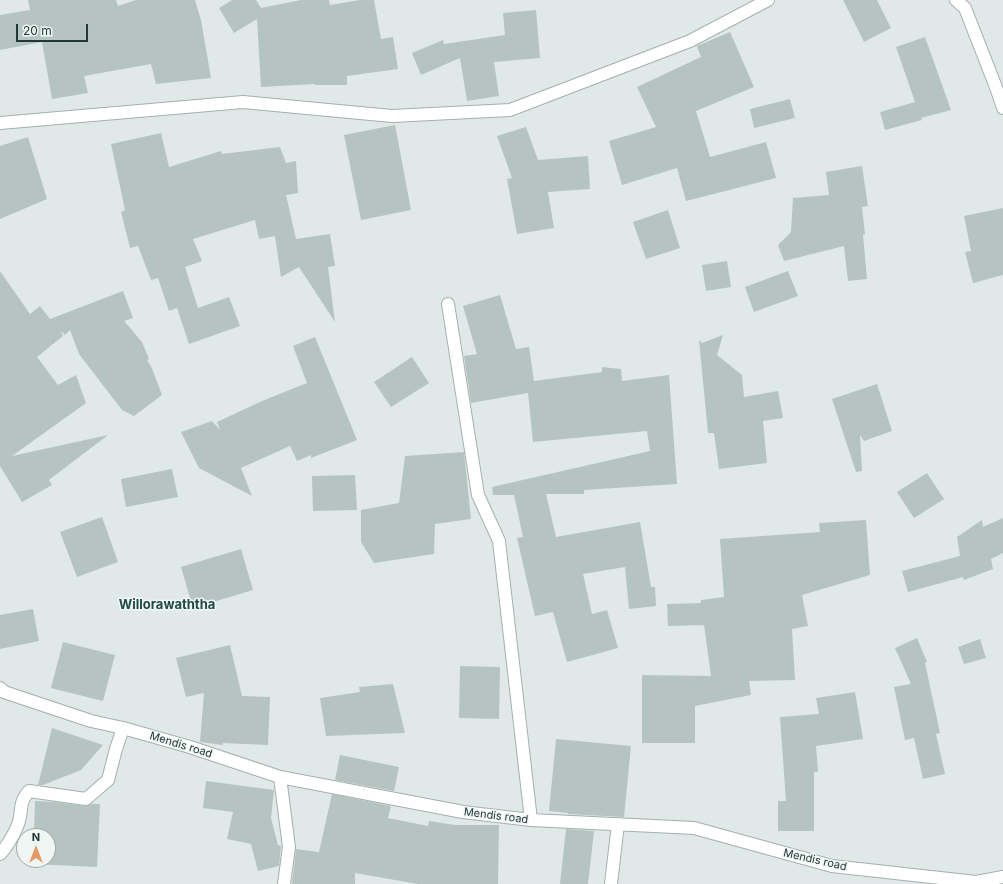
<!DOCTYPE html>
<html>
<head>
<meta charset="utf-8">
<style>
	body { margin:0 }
	#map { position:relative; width:1003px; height:884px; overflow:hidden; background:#e0e9e7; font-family:Inter,sans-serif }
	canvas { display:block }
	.north { position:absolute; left:16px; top:828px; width:40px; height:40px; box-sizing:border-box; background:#f0f6f4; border:1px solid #9eaaa8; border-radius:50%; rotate:0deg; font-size:11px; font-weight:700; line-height:16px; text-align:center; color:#223836 }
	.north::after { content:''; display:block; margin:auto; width:14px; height:18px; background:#e79a60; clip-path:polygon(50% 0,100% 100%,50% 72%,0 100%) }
	.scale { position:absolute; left:16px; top:24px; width:72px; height:18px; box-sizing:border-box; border:2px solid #223836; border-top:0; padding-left:5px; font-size:12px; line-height:14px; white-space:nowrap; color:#223836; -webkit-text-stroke:3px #f0f6f4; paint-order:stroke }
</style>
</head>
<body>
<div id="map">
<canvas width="1003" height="884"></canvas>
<div class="north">N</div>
<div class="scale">20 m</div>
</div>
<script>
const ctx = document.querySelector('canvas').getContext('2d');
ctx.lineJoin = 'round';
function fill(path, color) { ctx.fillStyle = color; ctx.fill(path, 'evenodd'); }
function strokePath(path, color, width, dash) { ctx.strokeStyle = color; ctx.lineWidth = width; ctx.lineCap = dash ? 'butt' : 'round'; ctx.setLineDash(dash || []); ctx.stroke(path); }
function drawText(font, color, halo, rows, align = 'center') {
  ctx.font = font + ' Inter,sans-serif'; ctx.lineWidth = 3; ctx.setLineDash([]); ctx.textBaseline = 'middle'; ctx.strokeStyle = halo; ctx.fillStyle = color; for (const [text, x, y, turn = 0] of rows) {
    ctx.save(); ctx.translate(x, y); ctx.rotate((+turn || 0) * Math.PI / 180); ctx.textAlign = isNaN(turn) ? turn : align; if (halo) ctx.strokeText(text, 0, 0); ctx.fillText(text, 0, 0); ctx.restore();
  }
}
const building = new Path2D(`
	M28,0h88l2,6 18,-6h59l6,20 10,58 -55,6 -5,-20 -67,12 4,17 -36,6 -10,-57 -42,8v-35l30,-5z
	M232,0h24l5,8 40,-8h28l1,5 30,-5h14l7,39 12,-2 5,32 -51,7v9h-32v-1l-54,3 -4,-68 -23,14 -15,-25z
	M843,0h34l14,28 -27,14z
	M536,10l4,48 -46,4 5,34 -32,5 -7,-43 -39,17 -9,-22 31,-13 1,4 61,-9 -2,-22z
	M730,32l24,55 -58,24 14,46 56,-15 10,36 -90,23 -9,-33 -55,17 -13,-44 47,-14 -19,-40 64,-30 -4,-11z
	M925,37l26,73 -30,8 1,2 -37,10 -5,-18 35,-10 -19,-55z
	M790,99l5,19 -41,10 -4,-19z
	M395,125l16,85 -50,10 -17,-85z
	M526,127l12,33 50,-4 2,33 -42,3 6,36 -37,6 -10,-55 5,-1 -15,-42z
	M161,133l8,34 52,-16 1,3 58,-7 6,16 10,-2 2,32 -12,2 10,44 34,-5 5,32 -7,1 7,55 -36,-55 -18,10 -6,-41 -16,3 -4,-19 -62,19 9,22 -17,6 13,41 31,-11 11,29 -51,18 -12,-36 -8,3 -11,-33 -7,2 -13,-34 -8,2 -9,-36 4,-2 -14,-66z
	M28,137l19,62 -47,20v-73z
	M862,166l6,40 -6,1 3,27 -2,1 4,44 -19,2 -4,-35 -60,15 -6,-16 13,-13 2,-34 36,-3 -3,-23z
	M1003,208v67l-30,8 -8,-31 6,-1 -7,-35z
	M668,210l12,38 -34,11 -13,-37z
	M727,261l4,26 -25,4 -4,-26z
	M0,271l30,43 10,-8 10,13 73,-28 10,27 -9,3 18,21 7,17 -2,1 4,6 11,29 -28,21 -12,-6 -43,-56 -9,-24 -5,5 -4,-4 2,5 -26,21 21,28 18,-10 10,28 -74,53 96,-21 -59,45 3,5 -30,17 -22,-36z
	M788,271l10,25 -44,16 -9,-25z
	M500,295l16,54 13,-2 5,34 68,-9v-5l19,2 1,12 47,-6 8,109 -93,6v4h-38l10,43 84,-15 11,65h4l1,19 -27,3 -4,-42 -42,7 9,40 15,-4 11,38 -51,14 -14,-50 -18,4 -18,-78 6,-1 -9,-42h-21l-1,-8 158,-36 -3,-20 -114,11 -5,-49 -57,10 -7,-47 13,-2 -14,-48z
	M723,335l-6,20 25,20 2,22 34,-6 5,27 -20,3 4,42 -48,6 -5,-36h-6l-9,-93 3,3z
	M315,337l42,103 -46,18v-3l-14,6 -7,-15 -49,22 11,28 -53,-28 -18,-36 31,-11 8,9 -3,-8 45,-21 45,-18 -14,-37z
	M412,357l17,26 -38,24 -17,-25z
	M877,384l15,47 -28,10 -4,-6 2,36 -6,1 -24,-73z
	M464,452l7,67 -36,5 -1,30 -60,9 -13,-21v-32l38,-7 6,-47z
	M172,469l6,28 -52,10 -5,-28z
	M927,473l17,26 -30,19 -17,-26z
	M355,475l2,35 -44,1 -1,-35z
	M102,517l16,45 -41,15 -17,-45z
	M1003,518v35l-12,6 2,10 -29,11 -1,-3 -55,15 -6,-21 58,-15 -3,-19 25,-17 1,7z
	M866,520l4,55 -68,20 6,31 -16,3 3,51 -46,1 2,14 -56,11v37h-53v-68l69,1 -7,-51 -36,1 -1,-22 34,-1v-3l23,-3 -4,-58 100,-7 -1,-9z
	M241,549l12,41 -60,18 -12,-41z
	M33,609l6,32 -39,8v-34z
	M917,638l10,24 -2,1 15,70 -4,1 9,40 -22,5 -9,-41 -9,2 -11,-53 17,-3 -16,-36z
	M980,639l6,19 -22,6 -6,-17z
	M63,642l52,13 -12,46 -52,-13z
	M230,645l12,51 28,1 -2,48 -45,-2v2l-23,-3 4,-49 -18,4 -10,-39z
	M460,666l40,1 -1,52 -40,-1z
	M393,684l12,49 -79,3 -6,-38 40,-6 -1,-5z
	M855,692l8,47 -47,7 2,26h-4v59h-36v-30h8l-6,-84 39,-3 -3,-16z
	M52,728l51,17 -22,25 -38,15h-5z
	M556,739l75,7 -7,71 -56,-3v-1l-19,-2z
	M340,755l59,12 -5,24 -59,-11z
	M206,781l68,9 -3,28 7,27 3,1 -2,20 -21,5 -7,-27 -24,-5 6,-27 -30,-4z
	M332,794l59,12 -3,12 40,8 1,-5 26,4h44l-1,59h-80l-63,-11v11h-63l4,-35 23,3z
	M35,801l19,1 31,4 7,-2h8l-3,63 -65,-3v-4h16v-24h-14z
	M566,829l28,2 -6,53h-28z`);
const minor = new Path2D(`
	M956,0l9,8 32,82 6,18
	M0,123l243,-21 149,14 118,-6 180,-69 78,-41
	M448,304l30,191 21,46 32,279
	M0,688l4,4 87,29 32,7 67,19 90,30 183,35 68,8 163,8 138,38 144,16 27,-5
	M280,777l9,70 -5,37
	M0,854c6,-6 17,-24 19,-33 4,-15 -1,-16 10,-30l57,8 22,-19 8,-31 7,-21
	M611,884l7,-60`);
const streetNames = [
	["Mendis road",181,745,17],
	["Mendis road",496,816,7],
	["Mendis road",815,860,13]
];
const quarterNames = [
	["Willorawaththa",167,605]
];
fill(building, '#b5c4c0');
strokePath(minor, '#a3b0ae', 14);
strokePath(minor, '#fff', 12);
drawText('11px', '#223836', '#f0f6f4', streetNames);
drawText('bold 13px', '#1f4946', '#f0f6f4', quarterNames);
</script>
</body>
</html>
